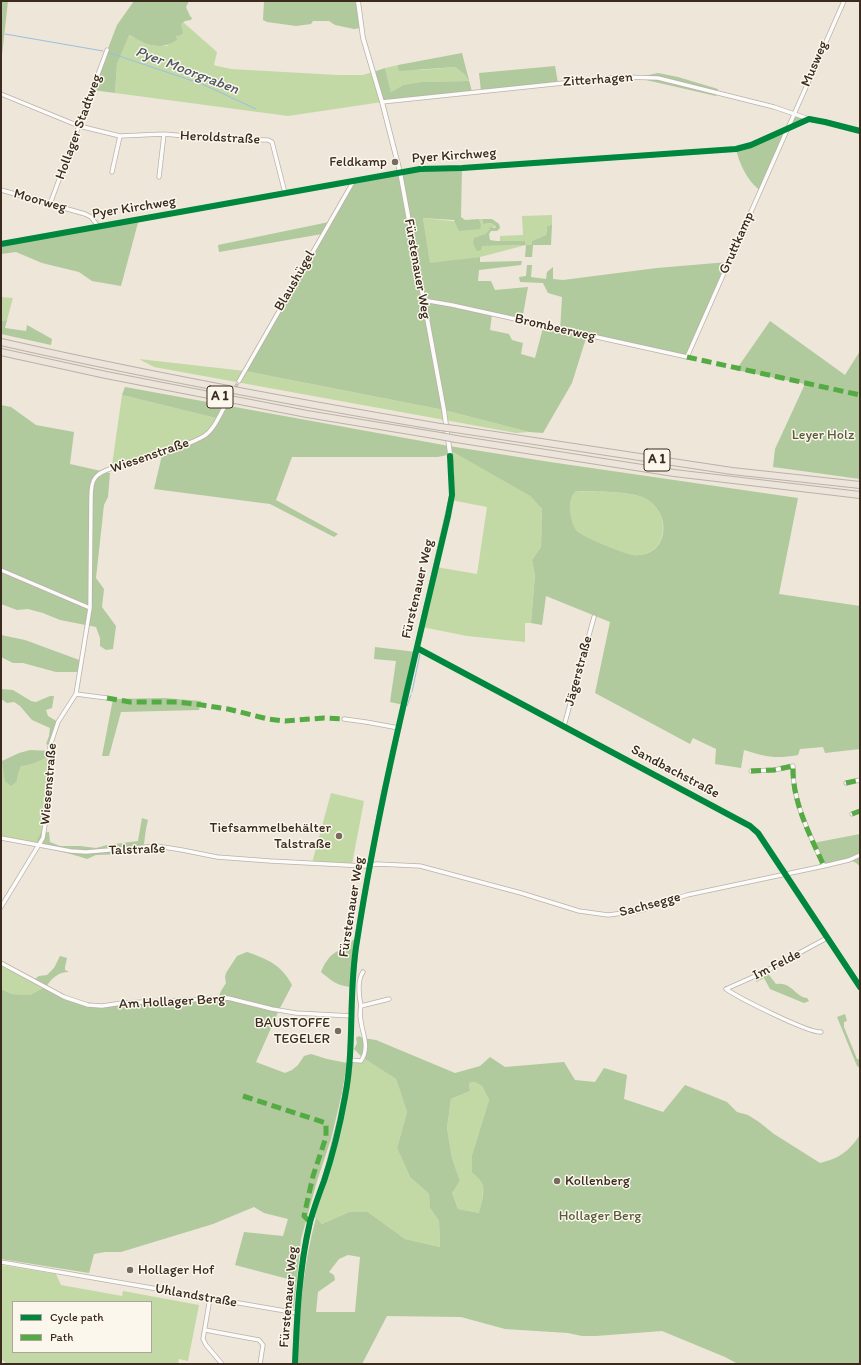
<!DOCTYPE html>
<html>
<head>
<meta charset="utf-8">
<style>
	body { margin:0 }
	#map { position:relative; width:861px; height:1365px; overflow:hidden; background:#ede6d9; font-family:Itim,sans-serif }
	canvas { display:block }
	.frame { position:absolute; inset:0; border:2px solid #3b2a1e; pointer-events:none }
	.legend { position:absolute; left:12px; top:1301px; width:140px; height:52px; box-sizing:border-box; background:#fbf7ec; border:1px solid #aea59a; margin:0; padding:5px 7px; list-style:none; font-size:12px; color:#3b2a1e }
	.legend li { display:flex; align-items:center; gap:8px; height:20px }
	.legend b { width:20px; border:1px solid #aea59a }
</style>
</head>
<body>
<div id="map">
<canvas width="861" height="1365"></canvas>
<div class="frame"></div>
<ul class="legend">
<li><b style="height:5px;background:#00873e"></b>Cycle path</li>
<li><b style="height:5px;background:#55ab43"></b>Path</li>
</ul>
</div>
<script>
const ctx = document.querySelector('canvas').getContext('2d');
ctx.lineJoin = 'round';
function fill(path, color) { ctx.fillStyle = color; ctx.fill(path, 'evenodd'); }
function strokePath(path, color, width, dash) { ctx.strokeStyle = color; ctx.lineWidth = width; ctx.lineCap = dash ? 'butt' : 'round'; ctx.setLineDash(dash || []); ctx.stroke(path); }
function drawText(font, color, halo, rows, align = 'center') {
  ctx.font = font + ' Itim,sans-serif'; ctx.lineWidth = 3; ctx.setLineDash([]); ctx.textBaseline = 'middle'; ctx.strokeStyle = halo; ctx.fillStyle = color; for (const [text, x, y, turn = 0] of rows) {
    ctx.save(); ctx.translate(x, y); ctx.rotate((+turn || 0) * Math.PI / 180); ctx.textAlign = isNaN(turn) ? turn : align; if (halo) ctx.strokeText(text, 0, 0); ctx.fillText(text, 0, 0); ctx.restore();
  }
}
const green = new Path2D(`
	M183,22l34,30 -3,13 3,1 14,3 106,6h26l10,-3 9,30 -94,14 -173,-23 2,-29 11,-29 26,11h13l9,-10 7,-4 -2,-8z
	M398,65v4l23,1 34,-3 9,7 5,7 -48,1 -18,3 -12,7 -6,-24z
	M552,215v9l-2,1 -4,5v5l-14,6 1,4h-7l-46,12 -50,7 -7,-46 58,6 -2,-5h3l1,5 8,-1 5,3 -6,3 -5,5 -10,4 7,8 44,-1 -1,-4h-25v-5l23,-1 -1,-19z
	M1,297l12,1 -6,22 -6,1z
	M139,359l106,12 199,39 85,22 -13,1 -362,-66z
	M122,395l94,23 -10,14 -9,5 -35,13 -50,15z
	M450,449l80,47 12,13 -1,38 -9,13 3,15 -4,48h-6v19l-58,-6 -45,-9 14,-60 41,7 10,-67 -36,-7z
	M576,491c20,1 56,-1 72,9 25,16 18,59 -15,55 -10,-2 -49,-17 -56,-24 -5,-6 -9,-19 -7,-26 1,-6 2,-10 6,-14z
	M49,757l-4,75 -6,13 -38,-8v-77l1,1 2,9 13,11 1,-6 3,-9c11,0 18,-6 28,-9z
	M331,793l33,8 -12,63 -40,-1z
	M1,963l44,24 -15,8 -18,-1 -11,-5z
	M363,1058l33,21 11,33 -10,36 13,29 19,17 1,14 9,13 1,26 -35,-8 -37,-27h-19l-27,12 -10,-9 30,-102 8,-53 11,1z
	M475,1082l7,4 7,14 -17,55v18c3,2 8,5 10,8 3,8 -1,24 -3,32l-21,-4 -6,-16 8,-12 -8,-23 -5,-30 4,-29 19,-8 -1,-8z
	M1,1265l55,9 5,11 61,11 1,-5 76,14 -11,56 -9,-2 -1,5h-172l-5,-6zM13,1302h138v50h-138z`);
const forest = new Path2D(`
	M1,1h7l-7,63z
	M134,1h55l-3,6 4,9 2,2 -1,2 -6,1 -4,3 2,8 -2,3 -5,1 1,4c-19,12 -30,4 -48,-5l-12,29 -2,29 -23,-3 25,-65z
	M264,1h94l3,27 -7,1 -19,-4 -6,-4h-16l-2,3 -15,2 -29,-4 -4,-2z
	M462,53l10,39 9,-1 -2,-18 76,-7 3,17 -176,19 -9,-30 12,-4 6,24 12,-7 18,-3 48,-1 -5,-7 -9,-7 -55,4 -2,-2v-4z
	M658,73l20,4 40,12 -2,7 -70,-16 -2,-4z
	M794,114l15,5 -22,9 -27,62c-12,-8 -21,-27 -24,-41l15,-4 36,-17z
	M462,168l-1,49 4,3 14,-1 2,5 -1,5 -21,2 -5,-11 -31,-2 7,45 50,-6v5l42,-1 -1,4 -42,5 -1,11h13l4,9 33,-3 -6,33 -30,-6 -2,16 19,4 3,6 11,3 -2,11 14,4 8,-30 17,4 2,-35 -14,-4 -5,-10 -23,-1 -1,-5 7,-1 1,-11h5l-1,12 15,2 1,-7 6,-5v12l10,1 94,-12 71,-6 -42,94 -99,-21 -15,48 -29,50 -14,-1 -85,-22 -199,-39 77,-137 -103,18 -1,-7 111,-23 24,-40 51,-10z
	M139,219l-18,67 -29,-5 -13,-9 -37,-9 -26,-11 -15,2v-10z
	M482,219h10l7,5 1,4 -3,3h-6l-2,3 1,6 6,1h29l1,4h6v-4l14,-6 1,-8 5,-3 -1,21h-18l-1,12h-7l1,-12 -44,1 -1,4 -4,1 -4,-7 1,-6 11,-4 5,-5 -1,-2 6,1 1,-2 -5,-3 -8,1z
	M7,320l-2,8 21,3 1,-6 25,14 -1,6 -50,-11v-13z
	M770,321l75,54 15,-24v128l-87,-12 2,-18 30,-65 -69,-14z
	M125,387l324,59 101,16 248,36 -19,96 81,12v143l-35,4 -2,-6 -23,2 -2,6c-23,4 -32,2 -54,-5l-3,18 -26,-4 1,-15 -23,-11 -3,6 -95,-51 15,-71 -64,-26 -4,29 -11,-2 4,-48 -3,-15 9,-13 1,-38 -12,-13 -80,-46 -3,5 -9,2h-146l-16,43 62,34 -4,3 -64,-33 -116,-15 8,-34v-5l35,-13 9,-5 10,-14 -94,-23zM576,491c19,1 57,-1 72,9 26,17 18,59 -15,55 -10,-2 -48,-17 -56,-24 -5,-6 -8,-19 -7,-26 1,-6 2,-10 6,-14z
	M1,405l10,2 25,18 38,7 -4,32 40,9 -2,24 -4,8 -8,73 8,11 -2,18 14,19 -3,23 -7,1 -6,-4v-8l-4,-11 -36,-7 -17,-7 -15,-4 -11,1 -16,-6z
	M1,635l24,5 57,21 -2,11h-24l-33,-9h-10l-12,-6z
	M375,647l41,5 -12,53 -14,-3 6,-41 -22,-2z
	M1,689l12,1 18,11 5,1 14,-6h4l-2,12 -6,2 2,6 10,6 -8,24 -4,-2 3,-8 1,-8 -18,-8 -12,-14 -6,-4 -7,1 -6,-4z
	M164,698l37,3 -2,9 -78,2 -12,44h-7l11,-57z
	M30,750l20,1 -1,6c-10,3 -17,9 -28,9l-3,9 -1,6 -6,5 -6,-5 -3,-20 17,-8z
	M142,818l6,2c-3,10 -3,20 -5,30l-17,4 -30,1 -9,4c-16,-6 -33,-8 -48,-14l-2,-5 4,-7 8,-1 1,10 10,4h20l16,2 11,-3 31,-4z
	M860,834v33c-8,-12 -24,-4 -36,-1l-11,-23z
	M357,939l-5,48c-15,-1 -20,-6 -31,-15 3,-8 9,-18 17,-21 4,-9 10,-10 19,-12z
	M247,952c20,7 35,13 45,33l-13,25 -23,52 29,11 7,-3 6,-5 6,-9 7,-2 16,5 20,4 -5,30 -11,46 -14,42 -16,58 -7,69h-9l3,-29 -53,-14 9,-33 39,4 5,-17 -24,-6 -10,-6 -41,17 -92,28h-16l-11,2 -5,19 -88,-14v-270l11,5 18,1 15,-8 -12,-7 6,-4 8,-1 7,-7 6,-12 7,2 -2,9v3l4,2c-11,0 -17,6 -23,15l18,10 24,8 130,-6 3,-8 5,-8 -1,-6 1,-4 11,-17z
	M766,971l10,13c15,-3 20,13 31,14l2,3 -5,2 -34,-14 -6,-11 -8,4 -2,-5z
	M845,1014l2,7 -3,1v5l13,32h3v9l-3,-2 -20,-49z
	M359,1036l4,2 13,2 79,33 25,-7 10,-9 15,10 59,-5 11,18 20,2 9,-14 23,7 -3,24 39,13 22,-27 42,17 10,10 11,3 11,7 15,12 46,29c20,-5 28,-11 40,-28v229h-122l-13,-7 -63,-26 -66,5h-14l-14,-3 -63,-4 -44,-12 -74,-1 -25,48h-64c1,-49 5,-99 18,-146l6,6 27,-12h19l37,27 35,8 -1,-26 -9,-13 -1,-14 -19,-17 -13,-29 10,-36 -11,-33 -33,-21 -9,-9 3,-6 -1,-5zM475,1082l7,4 7,14 -17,55v18c3,2 6,4 8,7 7,7 1,24 -1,33l-21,-4 -6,-16 8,-12 -8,-23 -5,-30 4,-29 19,-8 -1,-8zM348,1255l12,2 -5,55h-39l2,-20 17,-12 -1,-5 -5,-3 10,-13z`);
const stream = new Path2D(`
	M5,34l98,17
	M110,53l92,31 54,25
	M412,692l8,-38
	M407,706l4,-11`);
const minorTunnel = new Path2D(`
	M225,406l14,-25`);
const minor = new Path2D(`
	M1,94l78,32 41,10 44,-2 54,5 50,1 4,2 13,51
	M382,102l239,-25 37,1 116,29 35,12
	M112,172l8,-36
	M159,177l5,-43
	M1,190l84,24 6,3 7,9
	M50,204l57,-154
	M1,244l419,-75 42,-1 274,-19 15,-4 58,-26 16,3 35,9
	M423,300l29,5 235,52 157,-356
	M239,381l114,-199
	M1,570l89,38
	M417,648l333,178 8,7 102,154
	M76,694l31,4
	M344,719l22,3 33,6
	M564,726l30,-109
	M751,771l23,-1 19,-4c-1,36 17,69 31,100
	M846,783l14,-3
	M852,814l8,-3
	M1,838l70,13 15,1 71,-6 25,4 35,7 53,4 95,5 12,-2 43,2 101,27 58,18 29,4 23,-3 14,-3 42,-14 137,-29 25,-6 11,-5
	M1,907l42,-69 5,-33 2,-59 8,-24 18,-28 14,-86 1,-110c0,-6 0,-15 4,-20 7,-10 31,-13 43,-16 19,-7 49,-16 66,-26 10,-6 15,-20 21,-30
	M1,963l63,34 24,8 14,1 20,-3 106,-5 44,11 24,4 56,3
	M726,989l36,-16 65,-35
	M726,989c13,9 82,44 95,43
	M361,1006c-2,-9 -4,-26 2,-34
	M350,1060l11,1c12,-18 -5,-36 0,-55l28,-7
	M1,1262l296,51
	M210,1298l-7,41 3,6 16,19
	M205,1330l54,10 4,5 -3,19`);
const tertiary = new Path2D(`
	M295,1364l2,-51 7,-62 6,-29 17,-51 12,-47 9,-44 2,-17 2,-76 4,-41 8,-49 19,-101 69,-301 -1,-34 -7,-51 -44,-238 -18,-70 -19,-64 -5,-37`);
const motorway = new Path2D(`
	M1,342c145,33 292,60 439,85
	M1,352l105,23 201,39 133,22
	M455,429l277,42 128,14
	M456,439l218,34 186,22`);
const motorwayBridge = new Path2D(`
	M440,427l15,2
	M440,436l16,3`);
const quiet = new Path2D(`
	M687,357l173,38
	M107,698l23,4h48l24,3 26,4 40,10 17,2 39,-3 20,1
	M751,771l23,-1 19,-4c-1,36 17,69 31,100
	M846,783l14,-3
	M852,814l8,-3
	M243,1096l83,27v14l-13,39 -9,40 6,6`);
const cycleway = new Path2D(`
	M1,244l419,-75 42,-1 274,-19 15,-4 58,-26 16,3 35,9
	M417,648l333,178 8,7 102,154
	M295,1364c2,-48 4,-96 15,-142 4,-14 9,-28 14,-41 9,-27 16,-56 21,-84 10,-52 3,-105 12,-156 22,-143 58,-284 91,-425l4,-21 -2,-39`);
const markers = [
	[395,162,4,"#796c5f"],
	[339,836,4,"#796c5f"],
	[338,1031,4,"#796c5f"],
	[557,1181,4,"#796c5f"],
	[130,1270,4,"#796c5f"]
];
const shields = [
	[220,397,26],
	[657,460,26]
];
const shieldNames = [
	["A 1",220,397],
	["A 1",657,460]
];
const streetNames = [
	["Musweg",815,64,-67],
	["Zitterhagen",598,80,-4],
	["Hollager Stadtweg",79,127,-70],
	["Heroldstraße",220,138,3],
	["Pyer Kirchweg",454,156,-4],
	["Moorweg",40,201,16],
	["Pyer Kirchweg",134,208,-9],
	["Gruttkamp",737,243,-66],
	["Fürstenauer Weg",417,269,80],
	["Blaushügel",295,281,-60],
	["Brombeerweg",555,328,13],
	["Wiesenstraße",150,456,-19],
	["Fürstenauer Weg",418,589,-77],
	["Jägerstraße",579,671,-75],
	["Sandbachstraße",675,772,28],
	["Wiesenstraße",49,784,-85],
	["Talstraße",137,850,-2],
	["Sachsegge",650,905,-15],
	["Fürstenauer Weg",352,907,-81],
	["Im Felde",777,965,-27],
	["Am Hollager Berg",172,1002,-3],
	["Uhlandstraße",196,1296,10],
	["Fürstenauer Weg",289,1297,-85]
];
const poiNames = [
	["Feldkamp",387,162],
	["Tiefsammelbehälter",331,828],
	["Talstraße",331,844],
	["BAUSTOFFE",330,1023],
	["TEGELER",330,1039],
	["Kollenberg",565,1181,"left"],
	["Hollager Hof",138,1270,"left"]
];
const parkNames = [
	["Leyer Holz",823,435],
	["Hollager Berg",600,1216]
];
const waterNames = [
	["Pyer Moorgraben",187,71,21]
];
fill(green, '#c2d9a6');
fill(forest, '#b0c99d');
strokePath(stream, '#9abfe2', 1);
strokePath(minorTunnel, '#c9c0b4', 3.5, [3.5, 2]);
strokePath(minor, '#b9b2a9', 5);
strokePath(tertiary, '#b9b2a9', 5.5);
strokePath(motorway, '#b9b2a9', 8);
strokePath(minor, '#fcfbf9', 3.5);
strokePath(tertiary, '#fcfbf9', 4);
strokePath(motorway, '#ede5dc', 6);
strokePath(motorwayBridge, '#b9b2a9', 8, []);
strokePath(motorwayBridge, '#ede5dc', 6);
strokePath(quiet, '#55ab43', 5, [10, 5]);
strokePath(cycleway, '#00873e', 6);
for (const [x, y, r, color] of markers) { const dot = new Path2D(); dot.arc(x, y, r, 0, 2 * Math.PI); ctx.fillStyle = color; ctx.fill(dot); strokePath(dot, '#fbf7ec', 1.5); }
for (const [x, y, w] of shields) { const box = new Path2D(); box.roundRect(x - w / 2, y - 11, w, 22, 3); ctx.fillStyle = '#fbf7ec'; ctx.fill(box); strokePath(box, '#3b2a1e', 1); }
drawText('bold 13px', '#3b2a1e', null, shieldNames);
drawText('14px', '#3b2a1e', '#fbf7ec', streetNames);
drawText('14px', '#3b2a1e', '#fbf7ec', poiNames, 'right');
drawText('14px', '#595b3a', '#fbf7ec', parkNames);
drawText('italic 15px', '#505864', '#fbf7ec', waterNames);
</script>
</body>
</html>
